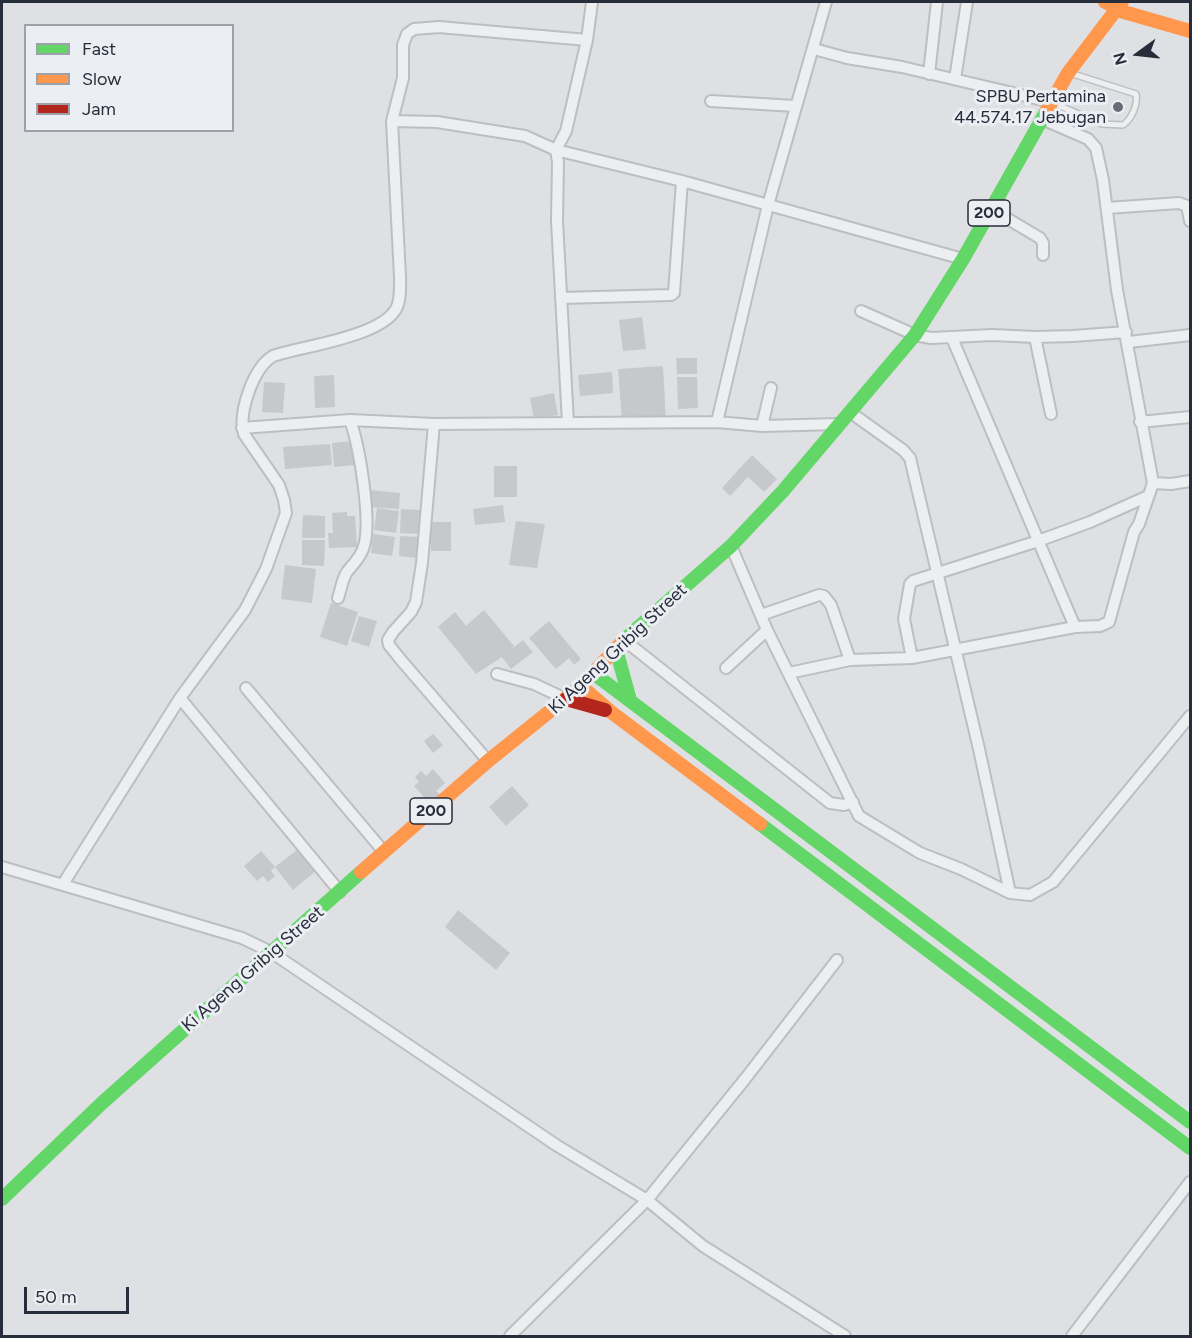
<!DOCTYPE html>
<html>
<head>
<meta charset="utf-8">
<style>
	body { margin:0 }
	#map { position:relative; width:1192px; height:1338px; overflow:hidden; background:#dee0e3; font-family:Figtree,sans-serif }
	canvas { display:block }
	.frame { position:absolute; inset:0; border:3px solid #272d3a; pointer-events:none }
	.legend { position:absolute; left:24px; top:24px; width:210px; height:108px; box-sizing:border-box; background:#ebeef3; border:2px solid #9da1a9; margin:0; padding:8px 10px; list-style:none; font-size:18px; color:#272d3a }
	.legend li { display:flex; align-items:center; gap:12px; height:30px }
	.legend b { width:30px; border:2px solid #9da1a9 }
	.north { position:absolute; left:1108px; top:24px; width:60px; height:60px; -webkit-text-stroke:4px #ebeef3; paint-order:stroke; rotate:255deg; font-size:16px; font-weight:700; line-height:24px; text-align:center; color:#272d3a }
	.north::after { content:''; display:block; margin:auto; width:21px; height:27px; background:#272d3a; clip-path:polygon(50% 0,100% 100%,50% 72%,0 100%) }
	.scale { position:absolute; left:24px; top:1287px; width:105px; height:27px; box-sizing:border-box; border:3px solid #272d3a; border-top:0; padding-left:8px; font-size:18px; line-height:21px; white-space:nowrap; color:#272d3a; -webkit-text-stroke:4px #ebeef3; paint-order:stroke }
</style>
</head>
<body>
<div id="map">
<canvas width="1192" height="1338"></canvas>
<div class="frame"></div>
<ul class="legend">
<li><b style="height:8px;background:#63d668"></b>Fast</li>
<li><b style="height:8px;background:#ff974d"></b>Slow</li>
<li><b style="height:8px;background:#b3261e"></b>Jam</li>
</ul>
<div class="north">N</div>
<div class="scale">50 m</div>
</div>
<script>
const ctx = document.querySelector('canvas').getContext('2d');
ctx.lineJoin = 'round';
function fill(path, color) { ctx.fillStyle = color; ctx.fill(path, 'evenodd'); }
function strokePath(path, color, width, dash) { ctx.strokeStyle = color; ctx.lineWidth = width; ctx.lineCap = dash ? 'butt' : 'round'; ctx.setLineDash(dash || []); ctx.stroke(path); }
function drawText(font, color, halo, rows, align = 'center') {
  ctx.font = font + ' Figtree,sans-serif'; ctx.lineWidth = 6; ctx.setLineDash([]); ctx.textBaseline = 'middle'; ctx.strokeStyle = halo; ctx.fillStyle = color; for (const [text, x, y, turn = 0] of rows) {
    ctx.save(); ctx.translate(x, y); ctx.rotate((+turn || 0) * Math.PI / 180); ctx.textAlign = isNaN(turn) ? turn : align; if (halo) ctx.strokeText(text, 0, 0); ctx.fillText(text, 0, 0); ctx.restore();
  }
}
const building = new Path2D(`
	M642,317l4,32 -23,2 -4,-31z
	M676,358h21v16h-20z
	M663,366l3,55h-44l-4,-52z
	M612,372l1,21 -33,3 -2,-21z
	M334,375l1,32 -20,1 -1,-32z
	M677,377h20l1,31 -20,1z
	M264,382l21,1 -2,30 -21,-1z
	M554,393l4,22 -24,4 -4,-21z
	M353,441l2,24 -21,2 -2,-24z
	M330,444l2,21 -47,4 -2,-22z
	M752,455l25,24 -13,13 -16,-15 -18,19 -8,-8z
	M494,466h23v31h-23z
	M370,490l30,3 -1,16 -31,-2z
	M503,505l2,17 -30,3 -2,-16z
	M377,508l22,3 -3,22 -22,-3z
	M401,509l21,1 -1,24 -21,-1z
	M347,512v4h8l2,31 -28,1 -1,-15h5l-1,-20z
	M303,515l22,1v22h-23z
	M516,521l29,3 -8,44 -28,-3z
	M431,522h20v29h-20z
	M373,534l22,3 -3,19 -21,-3z
	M400,536l18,1 -1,21 -18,-2z
	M302,540h23l-1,26 -22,-1z
	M285,565l31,4 -4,34 -31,-4z
	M331,603l27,9 -11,34 -27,-9z
	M484,610l30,36 -5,5 14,-11 10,12 -22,17 -9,-12 -26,17 -38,-47 17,-15 11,14z
	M359,616l18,5 -8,26 -18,-6z
	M549,621l32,38 -7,6 -5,-7 -13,11 -27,-31z
	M433,734l10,11 -10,8 -9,-12z
	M433,769l12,14 -9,8 4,4 -10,9 -16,-18 5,-4 -4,-5 6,-6 5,5z
	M512,786l17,19 -23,21 -17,-19z
	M299,848l18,22 -24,20 -18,-23z
	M261,851l14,16 -4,4 4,5 -7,6 -5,-6 -6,5 -13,-15z
	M458,910l52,43 -14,17 -51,-43z`);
const lane = new Path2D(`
	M1053,103l49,21 21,1c9,-6 15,-21 13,-31l-63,-20`);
const street = new Path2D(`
	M814,49l33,9 55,9 149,35
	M929,74l8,-72
	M955,79l12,-77
	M711,101l84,5
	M1042,119l46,20 8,9 7,32 14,110 36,193
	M392,121l45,1 88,14 31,14 126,31 281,78
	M1107,208l72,-5 8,3 3,15
	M991,209l49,29 3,5v12
	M561,298l110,-3 3,-2 8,-112
	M861,311l54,24 16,3 61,-3 43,2 38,-1 53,-4
	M1035,337l16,77
	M952,338l123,289
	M1129,342l61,-7
	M850,412l53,38 7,8 69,291 31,144
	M717,422l51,-217 58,-203
	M1140,422l50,-5
	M568,423l-11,-202 1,-59 -2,-12 10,-19 21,-91 5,-38
	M434,424l-12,139 -6,39 -5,10 -18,20 -5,8 1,5 12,15 87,101
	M762,426l9,-38
	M242,428l108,-8 84,4 283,-2 45,4 77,-2
	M731,546l36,84 92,186 61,37 41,16 49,24 20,2 23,-13 137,-166
	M338,598c3,-8 4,-19 9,-26 6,-8 13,-14 16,-23 10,-25 -4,-104 -13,-129
	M761,615l58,-20 5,1 7,9 19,55
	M624,640l206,163 14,2 9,-3
	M912,658l-8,-39 6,-35 3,-3 125,-40 52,-19 56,-25
	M726,668l41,-38
	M789,673l61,-13 62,-2 163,-31 25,-1 9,-4 25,-90 5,-8 14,-41 18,1 19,-3
	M497,674l37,10 32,15
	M246,688l138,164
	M180,698l160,194
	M2,867l240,71 29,14 285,193 91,55 56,46 142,90
	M63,884l117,-186 65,-88 21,-41 20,-56 -2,-13 -5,-15 -35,-51c-6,-21 9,-66 29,-78 30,-10 107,-19 123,-47 5,-9 4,-21 4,-32l-8,-156 11,-43v-33l4,-11 7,-5 25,-2 148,13
	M510,1336l137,-136 98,-121 92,-119
	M1072,1336l118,-154`);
const fast = new Path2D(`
	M624,640l107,-94 52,-55 132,-156 48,-76 83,-147
	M616,649l14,51
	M593,673l597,449
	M760,824l430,324
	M2,1199l100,-96 259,-231`);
const slow = new Path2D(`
	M1105,2l13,6
	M1117,10l73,21
	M1046,112l22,-39 54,-71
	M581,686l30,26 149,112
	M361,872l127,-111 93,-75 43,-46`);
const jam = new Path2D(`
	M566,699l39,11`);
const markers = [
	[1118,107,6,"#676c75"]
];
const shields = [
	[989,213,42],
	[431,811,42]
];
const shieldNames = [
	["200",989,213],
	["200",431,811]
];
const poiNames = [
	["SPBU Pertamina",1106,97],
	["44.574.17 Jebugan",1106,118]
];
const streetNames = [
	["Ki Ageng Gribig Street",618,649,-43],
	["Ki Ageng Gribig Street",253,969,-41]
];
fill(building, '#c7c8cb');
strokePath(lane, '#bcbec1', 8);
strokePath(street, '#bcbec1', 14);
strokePath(lane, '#edeef0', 5);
strokePath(street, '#edeef0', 10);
strokePath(fast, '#63d668', 14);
strokePath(slow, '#ff974d', 14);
strokePath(jam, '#b3261e', 14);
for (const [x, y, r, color] of markers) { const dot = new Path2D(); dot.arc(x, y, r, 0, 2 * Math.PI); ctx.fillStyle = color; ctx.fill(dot); strokePath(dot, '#ebeef3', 2); }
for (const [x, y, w] of shields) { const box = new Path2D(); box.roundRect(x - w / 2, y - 13, w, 26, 4.5); ctx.fillStyle = '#ebeef3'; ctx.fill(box); strokePath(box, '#272d3a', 1.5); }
drawText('bold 16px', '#272d3a', null, shieldNames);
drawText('18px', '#272d3a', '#ebeef3', poiNames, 'right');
drawText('18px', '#272d3a', '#ebeef3', streetNames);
</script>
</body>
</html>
